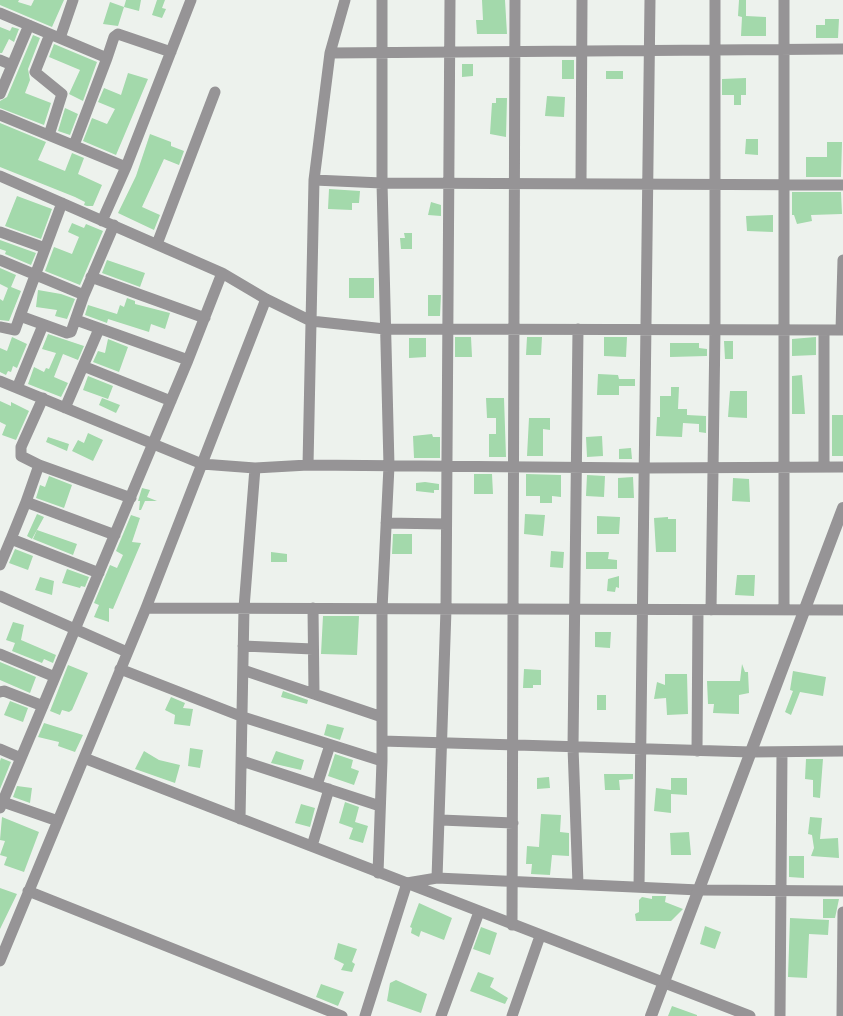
<!DOCTYPE html>
<html>
<head>
<meta charset="utf-8">
<style>
	body { margin:0 }
	canvas { display:block; background:#edf2ed }
</style>
</head>
<body>
<canvas width="843" height="1016"></canvas>
<script>
const ctx = document.querySelector('canvas').getContext('2d');
ctx.lineJoin = 'round';
function fill(path, color) { ctx.fillStyle = color; ctx.fill(path, 'evenodd'); }
function strokePath(path, color, width, dash) { ctx.strokeStyle = color; ctx.lineWidth = width; ctx.lineCap = dash ? 'butt' : 'round'; ctx.setLineDash(dash || []); ctx.stroke(path); }
const building = new Path2D(`
	M0,0h19l-1,2 13,4 3,-6h30l-12,27 -52,-22z
	M126,0h15l-2,11 -15,-4z
	M157,0h8l-3,8 4,1 -4,9 -10,-3z
	M482,0h23l2,34h-30l-1,-14h7z
	M739,0h7v16l20,1v19h-25l1,-19 -4,-1z
	M110,2l14,5 -6,19 -15,-2z
	M825,19h14l-1,19h-22v-13h9z
	M0,27l10,4 2,-4 7,2 -5,13 -5,-3 -7,14h-2z
	M33,35l7,3 -12,31 2,11 -5,13 26,10 -7,22 -44,-17v-7l7,-4z
	M54,44l43,18 -14,39 -14,-7 11,-24 -31,-13z
	M562,60h12v19h-12z
	M462,64h11v12l-11,1z
	M606,71h17v8h-17z
	M128,73l20,6 -32,76 -33,-14 9,-23 15,6 8,-15 -17,-7 6,-14 17,7z
	M746,78v17h-5v10h-7v-10h-12v-16z
	M547,96l18,1 -1,20 -19,-1z
	M496,98h11l-1,39 -16,-3 2,-31h4z
	M65,108l13,6 -8,21 -12,-4z
	M0,123l46,19 -8,18 27,11 7,-18 12,5 -6,16 24,11 -9,21h-6l-3,-1 1,-3 -10,-5 -75,-30z
	M150,134l21,8v4l13,5 -5,14 -15,-6 -22,48 18,8 -6,15 -36,-17 18,-37z
	M746,139h12v16l-13,-1z
	M827,142h15l-1,35h-35v-20h21z
	M329,189l31,2 -1,12h-7v7l-24,-1z
	M792,192h49l1,22 -31,1 1,6 -15,3 -3,-9h-2z
	M17,196l35,13 -11,30 -36,-13z
	M431,202l10,3v11l-13,-1z
	M773,215v17l-26,-1 -1,-15z
	M72,223l12,5 2,-4 17,7 -23,54 -35,-14 9,-24 18,7 7,-17 -11,-5z
	M404,233h8v16h-11l-1,-11h5z
	M0,240l36,13 -5,12 -26,-11 1,-3 -6,-2z
	M107,260l38,13 -5,14 -38,-14z
	M0,268l16,7 -5,12 10,4 -12,30 -9,-1v-21l3,2 5,-13 -8,-4z
	M349,278h25v20h-25z
	M38,290l23,4 14,5 -8,20 -12,-3 2,-6 -21,-3z
	M428,295h13l-1,21h-12z
	M127,298l8,3v3l35,9 -5,16 -14,-5 -2,8 -41,-13 -1,4 -22,-8 3,-10 29,9 3,-9 4,2z
	M48,334l36,12 -6,14 -15,-6 -9,23 14,6 -7,14 -33,-13 6,-17 10,5 2,-4 3,1 7,-16 -14,-4z
	M12,337l15,7 -10,24 -4,-2 -2,6 -3,-1 -2,4 -6,-3v-24l7,3z
	M455,337h16l1,20h-17z
	M527,337h15l-1,18h-15z
	M604,337h23l-1,20 -22,-1z
	M816,337v18l-24,1v-17z
	M409,338h17v19l-17,1z
	M108,339l20,8 -9,25 -26,-10 5,-11 7,2z
	M724,341h9v18h-8z
	M670,343h29v5l8,1v7l-37,1z
	M598,374l20,1 1,4h16v7h-16v9h-22z
	M802,375l3,39h-13v-38z
	M88,376l25,10 -5,13 -25,-9z
	M671,387h8l-1,22h9v6l19,1v17l-7,-1v-8l-16,-1 -1,14 -26,-1 1,-19h3v-21h11z
	M730,391h17v27l-19,-1z
	M102,398l18,7 -4,8 -17,-8z
	M486,398h18l2,59h-17v-23h7v-16h-9z
	M0,401l11,5v-4l18,9 -13,29 -14,-5 4,-10 -6,-3z
	M832,415h11v41h-11z
	M529,418h21v12l-7,-1v27h-16z
	M88,433l15,7 -10,21 -21,-10 6,-11 6,3z
	M432,434l1,3h7v21h-26l-1,-22z
	M602,436l1,20 -16,1 -1,-20z
	M48,437l21,7 -2,7 -21,-9z
	M631,448l1,11h-13v-10z
	M474,474h18l1,20h-19z
	M526,474l35,1v22l-9,-1v7h-12v-7h-14z
	M587,475l18,1 -1,21 -18,-1z
	M49,476l23,9 -8,23 -28,-10 4,-13 5,2z
	M633,477l1,21h-16v-20z
	M733,478l16,1 1,23 -18,-1z
	M425,482l14,2v6h-5v3l-18,-2v-8z
	M142,488l8,2 -3,7 10,4h-12l-4,9h-2l1,-9h-2z
	M37,514l7,3 -12,22 -5,-3z
	M525,514l20,1 -2,21 -19,-2z
	M131,515l9,3 -8,24 9,1 -28,66 -4,-1v14l-15,-5 5,-12 -5,-2 16,-38 7,3 6,-13 -7,-4z
	M597,516l23,1 -1,17h-22z
	M668,517v2h8v33h-20l-2,-34z
	M37,530l40,14 -4,11 -40,-16z
	M393,534h19v20h-20z
	M15,549l18,7 -5,14 -19,-7z
	M551,551l13,1 -1,16 -13,-1z
	M271,552l16,2v8h-16z
	M586,552h23l-1,7 9,1v9h-31z
	M67,569l22,8 -4,10 -4,-1 -1,2 -18,-5z
	M737,575h18l-1,21 -19,-1z
	M619,576v12l-3,-1 -1,5 -8,-1 1,-12z
	M40,577l14,4 -2,14 -17,-5z
	M323,616h36l-2,39 -36,-1z
	M13,622l11,3 -3,15 35,15 -3,8 -9,-4 -2,4 -30,-12 3,-8 -9,-3z
	M595,632h16l-1,16 -15,-1z
	M0,662l36,15 -6,16 -30,-13z
	M742,664l3,8h3l1,21 -10,2v19l-26,-1 1,-9h-6l-1,-23h33z
	M68,665l20,8 -16,37 -3,2 -7,-2 -2,5 -10,-4z
	M524,669l17,1v15h-8v3h-10z
	M793,671l33,6 -3,19 -23,-4 -9,23 -6,-3 8,-21 -3,-1z
	M665,674h22l1,40 -21,1 -1,-17 -12,1 3,-17 8,3z
	M283,691l25,9 -1,4 -26,-7z
	M597,695h9v15h-9z
	M171,697l14,6 -2,5 10,1 -3,17 -16,-2 1,-9 -10,-5z
	M10,701l18,7 -5,14 -19,-7z
	M44,723l39,12 -8,17 -17,-6 1,-4 -21,-5z
	M327,724l17,4 -4,12 -16,-5z
	M190,748l13,2 -3,18 -12,-2z
	M144,751l15,9 21,5 -5,18 -40,-14z
	M276,751l28,9 -3,10 -30,-7z
	M335,754l18,6 -2,8 8,3 -5,14 -26,-9z
	M1,758l10,4 -11,27v-28z
	M806,759h17l-3,39 -7,-1v-17l-8,-1z
	M604,774h29v5l-14,1 1,10h-15z
	M549,777l1,11 -13,1v-11z
	M671,778h16v17l-16,-1v19l-17,-2 2,-23 15,2z
	M17,786l15,2 -2,15 -17,-6z
	M345,802l14,5 -4,15 13,4 -5,17 -14,-4 4,-11 -14,-5z
	M301,804l14,4 -5,19 -15,-4z
	M541,814l20,1 -1,17 9,1v23l-17,-1 -2,20 -19,-1 1,-10h-6l1,-18 12,1z
	M2,817l37,15 -15,40 -20,-7 3,-8 -7,-2 5,-14 -5,-1z
	M810,817l12,1 -2,21 18,-1 1,20 -28,-2 3,-8 -2,-13 -4,-1z
	M689,832l2,23h-20l-1,-22z
	M789,856h15v22l-15,-1z
	M0,888l17,6 -17,35z
	M652,896h14l-1,6 18,7 -12,12h-35l-1,-7 4,-2v-12l3,-3 10,2z
	M823,899h16l-4,19h-12z
	M419,903l33,15 -8,22 -23,-9 -2,6 -8,-4 1,-5 -2,-1z
	M790,918l39,2 -1,15 -19,-1 -2,44 -19,-1z
	M705,926l16,6 -6,17 -15,-5z
	M481,927l16,6 -7,22 -17,-6z
	M338,943l19,6 -5,13 3,2 -3,8 -11,-2 3,-6 -10,-5z
	M478,972l16,6 -4,9 18,11 -3,6 -35,-13z
	M396,980l31,14 -6,19 -34,-12 3,-18z
	M321,984l23,8 -6,14 -22,-9z
	M672,1006l25,9v1h-29z`);
const minor = new Path2D(`
	M345,0l-15,53 -16,127 68,3 461,2
	M0,13l107,45 -33,87
	M60,38l13,-38
	M330,53l513,-4
	M107,58l7,-21 4,-3 53,18
	M0,60l12,5
	M0,94l29,-69
	M0,115l126,52
	M49,135l13,-41 -27,-22 15,-38
	M0,176l222,97 44,26 45,22 74,8 458,1
	M581,184l1,-184
	M102,221l24,-54 65,-167
	M0,232l45,16
	M157,244l58,-152
	M0,260l84,35
	M91,277l114,41
	M20,316l42,-113
	M76,320l112,40 34,-87
	M0,327l15,3 5,-14 47,17 4,-1 13,-37 30,-70
	M824,330v137
	M841,330l2,-70
	M83,366l88,35
	M0,381l202,83 53,4 53,-3 336,3 199,-1
	M17,388l26,-63
	M43,398l-22,49v9l18,9 92,33
	M65,408l34,-79
	M308,465l6,-285
	M26,502l13,-37
	M386,523l60,1
	M11,539l15,-37 89,33
	M0,565l11,-26 88,34
	M0,596l127,56
	M146,608l697,2
	M313,608l1,86
	M711,610l4,-281v-329
	M784,610v-610
	M243,646l70,3
	M0,654l55,23
	M120,669l123,48 139,44
	M243,670l139,47
	M0,692l4,-1 39,15
	M382,741l369,11 92,-1
	M0,749l21,9
	M697,751l1,-141
	M84,758l666,258
	M242,761l138,45
	M317,785l13,-40
	M0,801l58,20
	M0,808l188,-448
	M240,819l4,-211 11,-140
	M441,820l72,3
	M312,846l17,-57
	M378,873l4,-112v-152l7,-143 -7,-283v-183
	M437,878l9,-269 4,-609
	M578,884l-5,-137 5,-418
	M639,887l11,-887
	M28,891l314,125
	M512,925l3,-925
	M0,961l146,-353 120,-309
	M365,1016l42,-133 30,-5 262,12 144,1
	M441,1016l38,-104
	M512,1016l28,-80
	M780,1016l2,-264
	M842,1016l1,-104`);
const tertiary = new Path2D(`
	M651,1016l192,-508`);
fill(building, '#a3d9ab');
strokePath(minor, '#969496', 11);
strokePath(tertiary, '#969496', 12);
</script>
</body>
</html>
